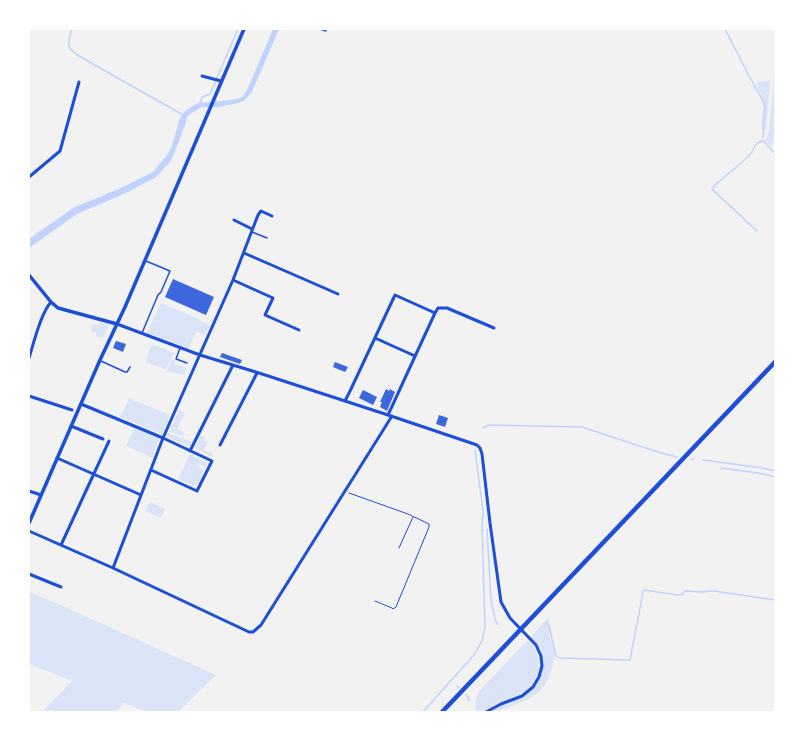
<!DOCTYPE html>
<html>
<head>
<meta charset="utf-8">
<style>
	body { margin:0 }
	#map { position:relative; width:804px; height:741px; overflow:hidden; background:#f2f2f2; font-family:"Open Sans",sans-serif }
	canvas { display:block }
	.frame { position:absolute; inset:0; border:30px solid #fff; pointer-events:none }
</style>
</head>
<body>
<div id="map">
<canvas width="804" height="741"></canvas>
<div class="frame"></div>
</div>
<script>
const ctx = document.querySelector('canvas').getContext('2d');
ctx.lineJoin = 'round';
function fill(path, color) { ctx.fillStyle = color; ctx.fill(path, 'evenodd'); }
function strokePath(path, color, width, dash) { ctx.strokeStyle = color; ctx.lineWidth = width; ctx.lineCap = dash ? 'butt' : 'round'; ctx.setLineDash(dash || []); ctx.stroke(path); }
const green = new Path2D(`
	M775,60v78l-4,9 -5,-7 1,-4 2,-4z
	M770,80l-4,50h-5l3,-29 -8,-18z
	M161,303l38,16v1l11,5 -5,10 -9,-3 -7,16 -42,-15z
	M100,322l9,3 -6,13 -7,-2 1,-3 -6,-2 2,-7 6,1z
	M152,344l22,9 -8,17 -21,-8z
	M172,359l4,2 -1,3 11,4 -2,7 -17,-4z
	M129,398l41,17 -8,19 -42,-17z
	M179,410l6,3 -8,16 7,3 -1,4 -14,-5z
	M134,428l25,11 -7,19 -26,-12z
	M168,433l24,9 -3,5 -23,-11z
	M200,435l5,3 -1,2 4,2 -4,8 9,3 -1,4 -17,-9 4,-7 -1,-1z
	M190,454l17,9 -1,4 -7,-3 -1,3 6,3 -8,17 -18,-8z
	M150,502l15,7 -4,9 -16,-7z
	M29,592l27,11 160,72 -38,37h-34v-1l-20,-8 -9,9h-73l30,-31 -43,-17z
	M549,617c-3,12 4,24 5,36 1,5 -1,10 -2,15 -6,24 -19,30 -40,38 -8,3 -15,6 -24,6 5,-2 9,-5 14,-7 7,-3 14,-5 20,-8 7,-3 12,-9 15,-15 10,-17 6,-31 -6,-45z
	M528,640c4,4 8,9 10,15 5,11 -1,29 -12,35 -8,5 -17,8 -25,12 -9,4 -15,10 -25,10 -2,-8 0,-15 4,-22z`);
const water = new Path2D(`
	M273,29h6l-27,63 -7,8 -7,3 -20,4h-17l-14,9 -1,6 -9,24 -6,15 -15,16 -28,15 -51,22 -48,34v-9l44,-31 50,-21 30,-15 14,-17 5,-9 7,-26 5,-8 10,-7 5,-2 34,-3 10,-3 6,-11z`);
const stream = new Path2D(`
	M72,29c-4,15 -7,18 7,27l104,59
	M725,29l24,47 12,21 4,9 -2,32
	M200,103l2,-6 8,-3 28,-65
	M758,143l5,-3 12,14
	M756,144l-4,8 -4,5 -33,28 -3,4 45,42
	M483,428l6,-3 93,2 76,25 19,5
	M691,459h3
	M703,460l60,8 12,3
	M721,468l37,5 17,4
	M487,529l4,72 4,17 2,6
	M547,623l2,2 7,31 3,2 71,2 13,-68 2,-2 32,5h5l3,-4 17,1 12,-1 61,9
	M457,686l2,2
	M466,695l3,3v3
	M423,712l23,-26 28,-31 8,-14 3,-14 -3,-101 1,-15 -8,-61`);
const building = new Path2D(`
	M173,279l41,18 -8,18 -41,-18z
	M116,341l10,3 -3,8 -10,-4z
	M222,353l20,7 -2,4 -20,-7z
	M335,362l13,5 -3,5 -12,-5z
	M386,389l3,2 1,-2 5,3 -8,19 -7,-4 2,-5h-2z
	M363,390l14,7 -4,8 -14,-7z
	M439,415l9,3 -3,9 -9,-3z`);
const path = new Path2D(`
	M349,493l59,21 21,10v3l-33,80 -3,2 -1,-1 -17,-7
	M399,548l14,-31`);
const service = new Path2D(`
	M320,29l6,2
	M252,232l15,6
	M142,333l16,-38 3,-3 9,-21 -24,-10
	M180,348l-4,11 11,4
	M101,361l24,11h2l3,-5`);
const minor = new Path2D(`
	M202,76l19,5
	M29,177l31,-26 19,-69
	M234,220l18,9
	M244,253l94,41
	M233,280l40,18 -8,17 34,15
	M117,324l83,31 59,18 129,42 89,30 3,3 2,6 8,69 11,79 9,16 26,27 5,11 1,10 -3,11 -6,10 -11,9 -21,8 -15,8
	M375,338l40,18
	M29,358c5,-16 12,-45 22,-56
	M29,396l43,14
	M345,401l6,-12 44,-94 40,18
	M81,404l82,34 49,23 -15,30 -46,-21
	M388,415l47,-102 3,-5h9l47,20
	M71,426l32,13
	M220,445l37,-72
	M190,451l43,-86
	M57,458l84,37
	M29,491l12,4
	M29,531l84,37 136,64h4l8,-7 131,-209
	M61,545l48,-104
	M113,568l50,-130 38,-86 32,-72 25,-65 3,-4 11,5
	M29,574l32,13`);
const tertiary = new Path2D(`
	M29,275l22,27 7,6 59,16
	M29,523l71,-163 25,-53 119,-278`);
const primary = new Path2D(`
	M442,712l333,-350`);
fill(green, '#dbe4f7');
fill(water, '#bfd3fe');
strokePath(stream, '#bfd3fe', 1.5);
fill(building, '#3d67dc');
strokePath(path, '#1d4ed8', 1);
strokePath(service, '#1d4ed8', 1.5);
strokePath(minor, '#1d4ed8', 3);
strokePath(tertiary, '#1d4ed8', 3.5);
strokePath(primary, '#1d4ed8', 4.5);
</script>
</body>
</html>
